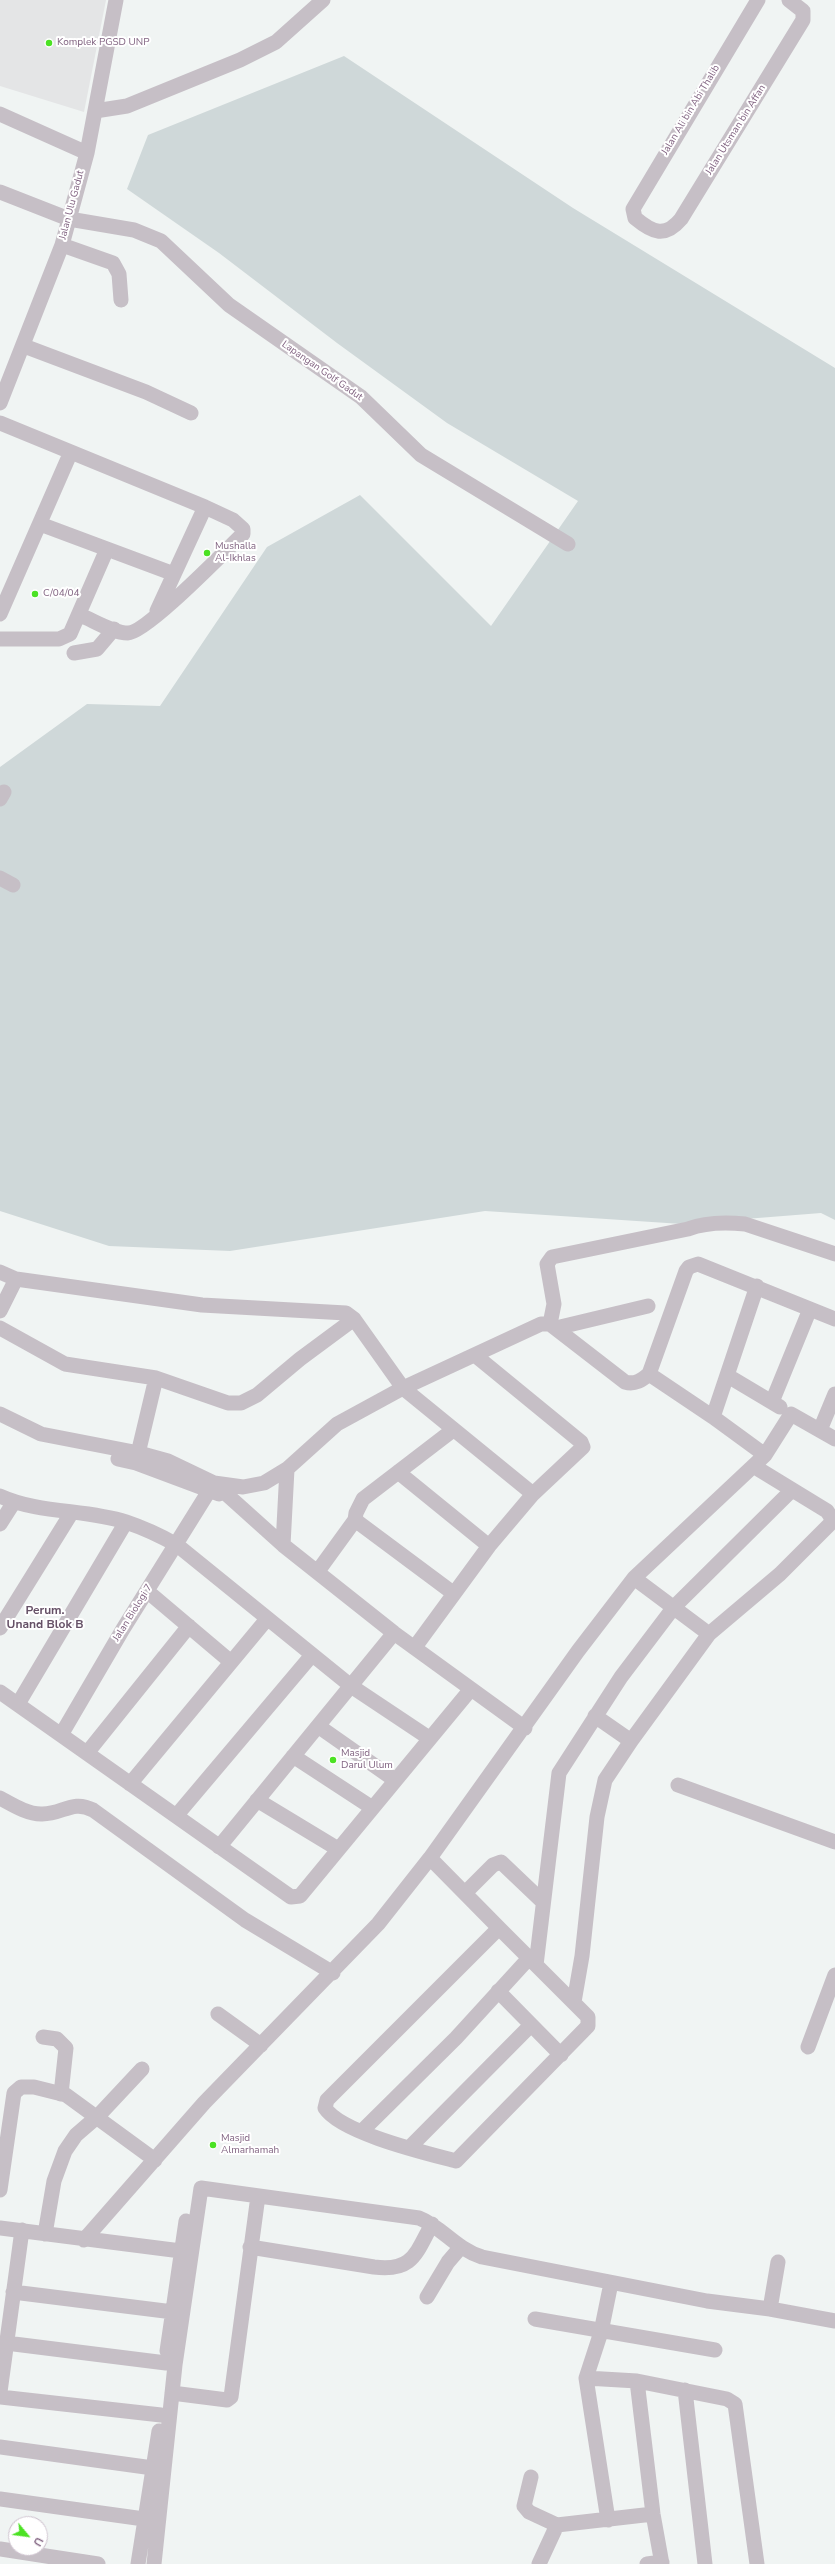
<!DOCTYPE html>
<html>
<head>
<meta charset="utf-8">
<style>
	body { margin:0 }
	#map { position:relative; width:835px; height:2564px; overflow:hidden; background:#f0f4f3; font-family:"Nunito Sans",sans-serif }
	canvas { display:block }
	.north { position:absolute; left:8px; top:2516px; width:40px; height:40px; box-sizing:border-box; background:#fff; border:1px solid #cdc1cd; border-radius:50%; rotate:119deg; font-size:11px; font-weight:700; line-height:16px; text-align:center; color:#816381 }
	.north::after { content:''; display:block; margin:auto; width:14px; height:18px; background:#4be223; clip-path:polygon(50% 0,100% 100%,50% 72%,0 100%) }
</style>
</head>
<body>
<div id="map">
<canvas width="835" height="2564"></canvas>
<div class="north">U</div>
</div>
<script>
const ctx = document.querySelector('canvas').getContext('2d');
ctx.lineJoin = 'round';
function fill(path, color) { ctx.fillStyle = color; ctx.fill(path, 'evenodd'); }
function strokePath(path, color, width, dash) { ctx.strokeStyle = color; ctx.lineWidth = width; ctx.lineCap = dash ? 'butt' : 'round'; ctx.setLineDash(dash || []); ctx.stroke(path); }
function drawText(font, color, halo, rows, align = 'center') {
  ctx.font = font + ' "Nunito Sans",sans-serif'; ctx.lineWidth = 4; ctx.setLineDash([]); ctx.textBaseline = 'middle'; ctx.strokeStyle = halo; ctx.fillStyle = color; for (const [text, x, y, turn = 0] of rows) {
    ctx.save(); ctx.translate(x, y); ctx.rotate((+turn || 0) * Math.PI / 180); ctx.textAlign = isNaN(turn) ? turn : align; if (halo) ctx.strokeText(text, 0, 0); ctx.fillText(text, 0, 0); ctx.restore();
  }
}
const built = new Path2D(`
	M0,0h106l-22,112 -84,-26z`);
const green = new Path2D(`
	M344,56l229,152 262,160v852l-14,-7 -139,11 -197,-13 -255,40 -121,-5 -109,-35v-444l87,-63 73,2 107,-159 93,-52 131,131 87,-125 -131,-78 -110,-80 -118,-90 -92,-64 21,-54z`);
const minor = new Path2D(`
	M758,0l-125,209 2,9c18,15 30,20 46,1l122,-199v-9l-14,-11
	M95,111l32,-5 113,-46 36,-18 47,-42
	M0,114l87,39
	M0,192l69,27 65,11 27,11 68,64 132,92 60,58 147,89
	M62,245l51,18 6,11 2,26
	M24,346l122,46 45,21
	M0,403l62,-158 25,-92 29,-153
	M0,423l205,84 28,13 10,9v5c-17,16 -97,99 -115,99 -15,0 -35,-13 -48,-18
	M40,524l134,50
	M157,611l48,-104
	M0,614l70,-160
	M0,639h59l11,-5 37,-85
	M74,653l23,-4 17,-20
	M0,799l4,-7
	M0,878l13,7
	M0,1272l16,7 186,26 144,8 8,6 49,69 130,106
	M757,1286l-44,131 52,38 26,-41 44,25
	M0,1311l16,-32
	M550,1324l4,-20 -7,-40 5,-7 136,-28c18,-7 37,-7 57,-5l90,30
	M0,1328l65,36 91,14 72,25h13l16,-8 43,-36 54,-40
	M556,1328l92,-22
	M649,1374l64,43
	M728,1376l52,31
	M772,1402l38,-93
	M0,1414l41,20 98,19 29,8 46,22 69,62 111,88 131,95
	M820,1430l15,-36
	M118,1459l18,4 83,31
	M136,1462l20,-84
	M398,1472l91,74
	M0,1496c40,18 85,13 126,26 18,6 35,14 51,23l174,141 78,52
	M0,1524l14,-22
	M283,1545l4,-76
	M318,1571l37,-51
	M634,1578l75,56
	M147,1591l84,71
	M453,1593l-98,-73 1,-7 7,-14 90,-69
	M0,1628l72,-116
	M415,1647l74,-101 44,-52 50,-47 -2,-5 -105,-86
	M0,1692l291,205 9,-1 171,-207
	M18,1704l108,-182
	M595,1716l36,25
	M318,1726l77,54
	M61,1735l62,-106 91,-146 29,4 21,-4 23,-14 50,-45 66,-36 138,-64h9l75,58c10,3 17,-2 24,-8l37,-103 3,-4 9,-3 137,55
	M87,1753l102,-127
	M293,1756l78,51
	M130,1784l137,-165
	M678,1785l157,57
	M0,1798c13,7 27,16 41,16 21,1 31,-15 52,-4l152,110 88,53
	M257,1800l81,49
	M176,1816l136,-161
	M219,1847l175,-214
	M430,1858l69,70 -172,172 -2,8c16,25 101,45 131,53l132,-135v-9l-52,-52 23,-192 62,-96 53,-70 118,-117
	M465,1893l28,-28 8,-3 42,40
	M499,1928l37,37
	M498,1991l63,64
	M574,2002l8,-46 15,-139 8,-37 26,-39 78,-107 71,-60 51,-51v-6l-4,-6 -72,-44
	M218,2014l43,31
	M43,2037l14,2 9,9 -5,46
	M808,2047l27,-72
	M362,2131l94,-93 74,-81
	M409,2148l122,-123
	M0,2190l14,-97 7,-6h13l32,8 89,65
	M0,2228l181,23
	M45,2234l9,-53 11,-30 11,-16 22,-19 44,-47
	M84,2240l120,-137 174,-179 52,-66 148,-207 56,-73 131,-123
	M250,2247l124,20c39,5 42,-14 58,-43
	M13,2292l160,20
	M427,2297l21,-35 12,-14
	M770,2309l8,-47
	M535,2319l180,31
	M6,2343l160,20
	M167,2351l19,-130
	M586,2378l51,3 90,18 8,5 22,160
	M637,2381l16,133 9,50
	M685,2390l20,174
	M0,2392l22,-162
	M172,2393l55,7 4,-3 27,-201
	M0,2397l161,18
	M0,2447l153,21
	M531,2477l-7,29 5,6 28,13 96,-11
	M0,2499l144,20
	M608,2520l-22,-142 15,-46 10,-49
	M0,2549l98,15
	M138,2564l21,-133
	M154,2564l21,-199 26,-177 218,30c23,9 37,31 63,39l225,44 63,8 65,12
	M539,2564l18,-39
	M647,2564l15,-2`);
const markers = [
	[49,43,4,"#4be223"],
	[207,553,4,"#4be223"],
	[35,594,4,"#4be223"],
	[333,1760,4,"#4be223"],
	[213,2145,4,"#4be223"]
];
const poiNames = [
	["Komplek PGSD UNP",57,43],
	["Mushalla",215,547],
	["Al-Ikhlas",215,559],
	["C/04/04",43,594],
	["Masjid",341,1754],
	["Darul Ulum",341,1766],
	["Masjid",221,2139],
	["Almarhamah",221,2151]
];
const streetNames = [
	["Jalan Ali bin Abi Thalib",691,110,-59],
	["Jalan Utsman bin Affan",736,130,-58],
	["Jalan Ulu Gadut",72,205,-75],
	["Lapangan Golf Gadut",322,371,35],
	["Jalan Biologi 7",133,1613,-58]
];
const quarterNames = [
	["Perum.",45,1611],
	["Unand Blok B",45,1625]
];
fill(built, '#e4e5e6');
fill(green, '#cfd8d9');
strokePath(minor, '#c6bfc6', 15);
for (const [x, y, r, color] of markers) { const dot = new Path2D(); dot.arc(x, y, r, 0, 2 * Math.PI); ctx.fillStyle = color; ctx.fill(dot); strokePath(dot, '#fff', 1.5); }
drawText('10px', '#816381', '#fff', poiNames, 'left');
drawText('10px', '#816381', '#fff', streetNames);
drawText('bold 12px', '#665167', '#fff', quarterNames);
</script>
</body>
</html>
